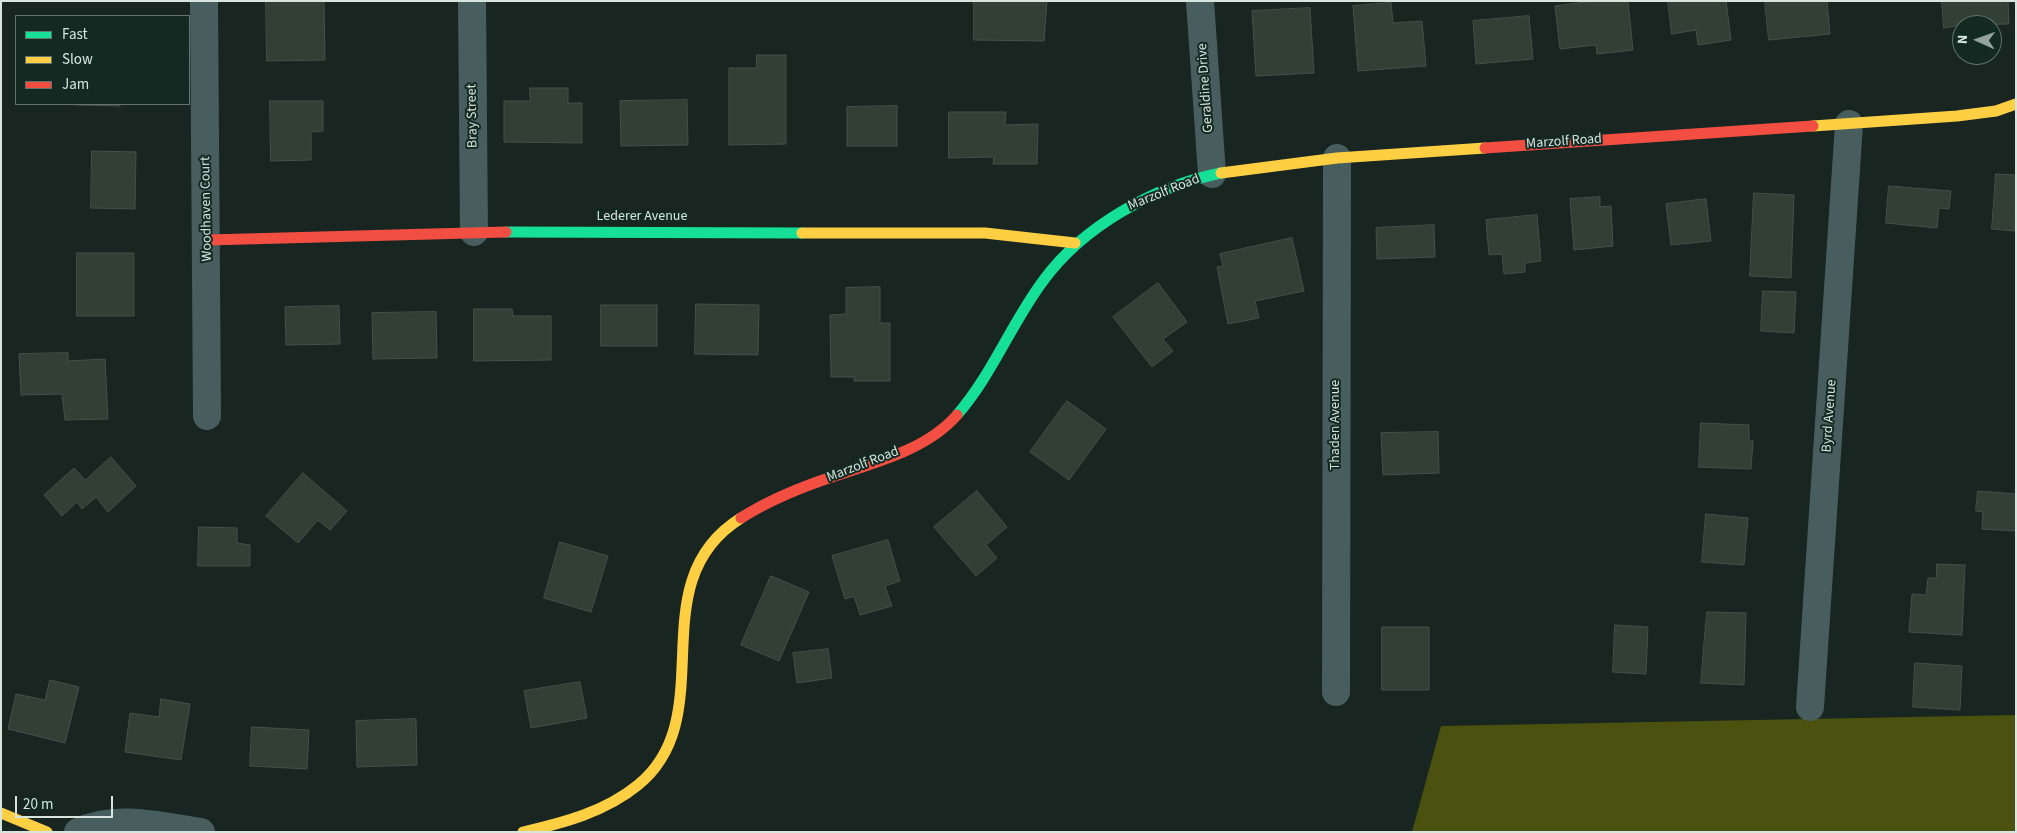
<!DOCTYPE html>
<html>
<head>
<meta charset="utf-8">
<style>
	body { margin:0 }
	#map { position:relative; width:2017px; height:833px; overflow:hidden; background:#182521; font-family:"Source Sans 3",sans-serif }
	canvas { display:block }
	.frame { position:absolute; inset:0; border:2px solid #d7e5df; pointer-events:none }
	.legend { position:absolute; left:15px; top:15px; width:175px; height:90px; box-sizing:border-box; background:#132a23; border:1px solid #61756e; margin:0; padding:6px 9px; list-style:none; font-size:15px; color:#d7e5df }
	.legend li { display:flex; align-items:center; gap:10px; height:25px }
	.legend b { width:25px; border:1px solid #61756e }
	.north { position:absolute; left:1952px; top:15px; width:50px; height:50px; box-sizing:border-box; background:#132a23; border:1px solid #61756e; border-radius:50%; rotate:272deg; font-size:14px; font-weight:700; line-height:20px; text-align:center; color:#d7e5df }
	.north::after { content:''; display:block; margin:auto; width:18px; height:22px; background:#94a29c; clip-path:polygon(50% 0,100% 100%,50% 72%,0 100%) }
	.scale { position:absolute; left:15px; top:796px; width:98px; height:22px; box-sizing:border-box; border:2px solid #d7e5df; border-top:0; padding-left:6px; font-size:15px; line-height:18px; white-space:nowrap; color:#d7e5df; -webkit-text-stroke:4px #132a23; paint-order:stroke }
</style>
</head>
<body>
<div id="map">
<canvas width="2017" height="833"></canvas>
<div class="frame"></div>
<ul class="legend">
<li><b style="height:6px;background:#16e098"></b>Fast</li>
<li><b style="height:6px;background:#ffcf43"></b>Slow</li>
<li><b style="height:6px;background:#f24e42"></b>Jam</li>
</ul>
<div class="north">N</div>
<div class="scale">20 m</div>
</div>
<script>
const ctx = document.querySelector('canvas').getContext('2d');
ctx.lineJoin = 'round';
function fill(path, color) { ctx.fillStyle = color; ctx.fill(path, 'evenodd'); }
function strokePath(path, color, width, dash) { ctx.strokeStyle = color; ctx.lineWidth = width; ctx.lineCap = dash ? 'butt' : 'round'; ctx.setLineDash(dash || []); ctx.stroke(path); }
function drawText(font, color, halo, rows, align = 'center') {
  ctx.font = font + ' "Source Sans 3",sans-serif'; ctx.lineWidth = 4; ctx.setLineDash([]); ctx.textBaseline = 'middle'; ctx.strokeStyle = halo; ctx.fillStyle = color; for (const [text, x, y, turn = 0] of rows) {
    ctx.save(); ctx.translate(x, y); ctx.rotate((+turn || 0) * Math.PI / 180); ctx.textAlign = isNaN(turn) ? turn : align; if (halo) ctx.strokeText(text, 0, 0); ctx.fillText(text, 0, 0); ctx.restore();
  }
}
const forest = new Path2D(`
	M2016,715v117h-604l29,-106z`);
const building = new Path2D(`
	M266,1h58l1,59 -58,1z
	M974,1h73l-3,40 -70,-1z
	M1628,1l5,49 -36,4 -1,-9 -36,4 -5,-43 38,-5z
	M1668,1h58l5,39 -33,5 -2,-15 -24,4z
	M1765,1h62l3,33 -61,6z
	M1942,1h66l1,23 -47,1 -18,3z
	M1391,3l2,20 29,-2 4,45 -68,5 -5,-65z
	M1310,8l4,65 -58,3 -4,-65z
	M1529,16l4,43 -57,5 -3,-43z
	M757,55h29v89l-57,1v-77h27z
	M530,88h38v15h14v40l-78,-1v-41h26z
	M687,100l1,45 -67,1 -1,-45z
	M270,101h53v30l-12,1v28l-40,1z
	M77,104h43v2l-43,-1z
	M897,106v40h-50v-39z
	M949,112h57l-1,13 33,-1 -1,40h-44l1,-7 -45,1z
	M92,151l44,1 -1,57 -44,-1z
	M1996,174l20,1 -1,56 -23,-2z
	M1889,186l62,5 -2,18 -10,-1 -2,20 -51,-5z
	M1754,193l40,2 -3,83 -41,-2z
	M1600,197v10l11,-1 2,40 -39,4 -4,-51z
	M1706,199l5,42 -40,4 -5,-41z
	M1537,215l4,46 -16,2v9l-21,2 -2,-20 -13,1 -3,-35z
	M1434,225l1,32 -58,2 -1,-31z
	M1292,238l12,53 -49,10 4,17 -31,6 -11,-57 6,-1 -3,-12z
	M77,253h57v63h-57z
	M1158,283l29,39 -24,17 10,12 -21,16 -39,-50z
	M880,287v36h10v58h-36v-4h-23l-1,-62 16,-1v-26z
	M1763,291l33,1 -2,41 -33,-2z
	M696,304l63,1 -1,50 -63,-1z
	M601,305h56v41h-56z
	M339,306l1,38 -54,1 -1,-38z
	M474,309h38l1,7h38v44l-77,1z
	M436,312l1,46 -64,1 -1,-46z
	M68,353v8l37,-2 3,60 -43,1 -3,-26 -41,1 -2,-41z
	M1067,401l39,28 -37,51 -39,-28z
	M1701,423l48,2v16h4l-2,28 -52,-2z
	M1438,432l1,41 -56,2 -2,-42z
	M111,457l25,29 -28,26 -12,-15 -14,12 -5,-7 -15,14 -18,-21 30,-27 11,12z
	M303,473l44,38 -17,19 -12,-10 -20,23 -32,-27z
	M977,491l30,36 -21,18 11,13 -21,18 -42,-49z
	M1978,491l38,3v37l-34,-2 1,-17 -7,-1z
	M1706,514l42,4 -4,47 -42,-3z
	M199,527l38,1v15l13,2v21h-52z
	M888,540l12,41 -15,5 7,20 -32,9 -6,-19 -9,3 -13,-43z
	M560,542l48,14 -17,56 -47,-14z
	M1937,564l28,1 -3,70 -53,-3 3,-38 14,1 2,-17h8z
	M771,576l38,16 -30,69 -38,-16z
	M1707,612l39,1 -2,72 -43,-2z
	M1615,625l33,2 -2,47 -33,-2z
	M1382,627h47v63h-47z
	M828,649l4,29 -35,5 -4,-30z
	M1915,663l47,3 -2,44 -47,-3z
	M50,680l29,7 -14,56 -57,-14 8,-35 29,6z
	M580,682l7,36 -56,10 -7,-37z
	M161,699l29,5 -9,56 -56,-8 5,-39 29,4z
	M416,719l1,46 -60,2 -1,-46z
	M252,727l57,3 -2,39 -57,-3z`);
const street = new Path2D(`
	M204,1l3,415
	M472,1l2,231
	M1200,1l12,173
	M1336,692l1,-534
	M1810,707l39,-583
	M78,832c37,-18 83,-6 123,0`);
const fast = new Path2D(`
	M506,232l296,1
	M957,415c35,-40 54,-91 86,-134 40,-55 112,-95 178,-108`);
const slow = new Path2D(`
	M1813,126l144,-10 39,-5 20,-7
	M1221,173l116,-15 148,-10
	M802,233h183l90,10
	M1,813l46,19
	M523,832c40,-9 82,-20 115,-47 86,-70 -1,-202 103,-267`);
const jam = new Path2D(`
	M1485,148l328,-22
	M208,240l298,-8
	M741,518c25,-16 51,-27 79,-37 45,-16 104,-28 137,-66`);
const streetNames = [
	["Geraldine Drive",1206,88,-94],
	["Bray Street",473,116,-91],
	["Marzolf Road",1564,142,-4],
	["Marzolf Road",1164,193,-22],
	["Woodhaven Court",207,209,-91],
	["Lederer Avenue",642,217],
	["Byrd Avenue",1830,416,-86],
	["Thaden Avenue",1336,425,-90],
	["Marzolf Road",863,465,-21]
];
fill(forest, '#4b510e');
fill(building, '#313f35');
strokePath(building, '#474f4b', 1);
strokePath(street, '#485e5e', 28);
strokePath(fast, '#16e098', 11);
strokePath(slow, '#ffcf43', 11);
strokePath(jam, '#f24e42', 11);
drawText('14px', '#d7e5df', '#132a23', streetNames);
</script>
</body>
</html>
